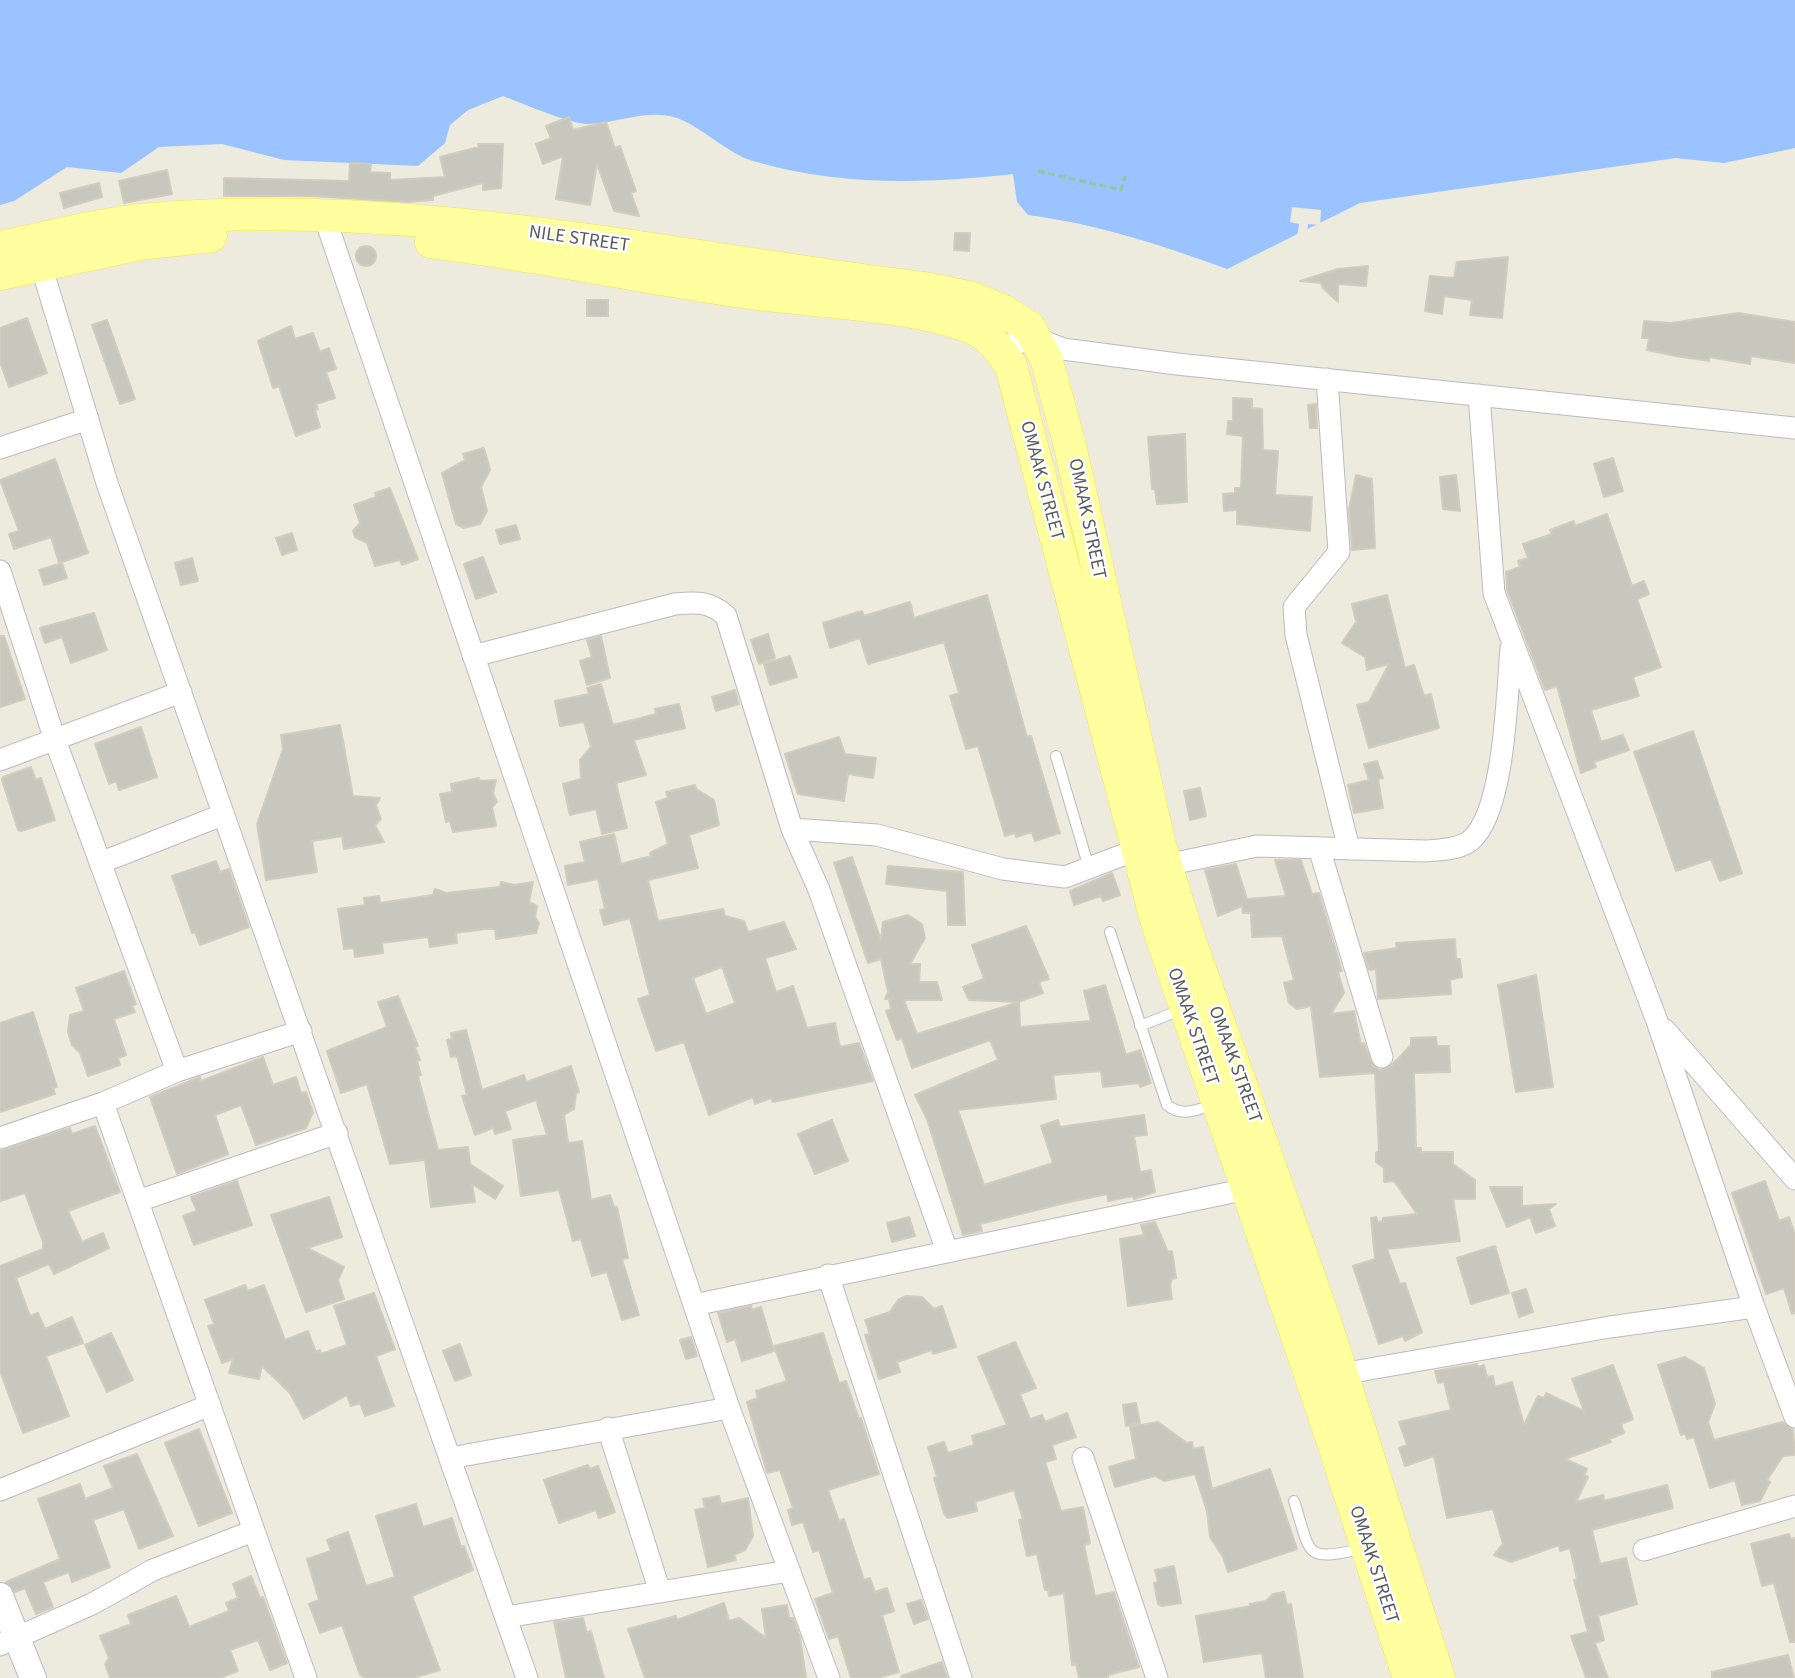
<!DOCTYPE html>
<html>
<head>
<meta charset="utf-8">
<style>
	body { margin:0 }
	canvas { display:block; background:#ecebde }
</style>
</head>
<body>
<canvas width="1795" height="1678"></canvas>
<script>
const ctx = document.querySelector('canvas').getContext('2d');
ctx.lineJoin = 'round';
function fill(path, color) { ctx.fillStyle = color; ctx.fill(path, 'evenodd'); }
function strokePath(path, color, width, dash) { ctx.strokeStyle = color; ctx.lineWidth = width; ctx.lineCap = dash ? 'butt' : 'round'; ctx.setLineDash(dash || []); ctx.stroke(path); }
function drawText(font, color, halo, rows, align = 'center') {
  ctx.font = font + ' "Source Sans 3",sans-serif'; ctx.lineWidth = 5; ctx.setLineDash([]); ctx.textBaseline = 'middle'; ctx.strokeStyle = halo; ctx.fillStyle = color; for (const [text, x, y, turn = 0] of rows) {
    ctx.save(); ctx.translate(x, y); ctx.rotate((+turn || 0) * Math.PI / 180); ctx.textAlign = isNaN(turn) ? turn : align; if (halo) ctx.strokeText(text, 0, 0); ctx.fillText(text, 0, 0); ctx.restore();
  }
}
const water = new Path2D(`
	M0,0h1795v148l-71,15 -48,-5 -316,45 -133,66c-65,-24 -130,-45 -199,-54l-11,-13 -4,-28c-86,10 -176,12 -260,-13 -26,-7 -60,-42 -84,-45 -27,-5 -53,7 -80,8 -17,1 -67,-21 -86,-28l-35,14 -18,15 -5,18 -27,23 -134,-6 -62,-16 -63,3 -38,26 -54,-6 -53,34 -14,4z`);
const pier = new Path2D(`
	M1292,207l29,3 -1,15 -12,-1 -1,10 -10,4 2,-14 -9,-2z`);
const building = new Path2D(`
	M569,117l4,13 33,-8 9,26 5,-2 16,45 -5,2 8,23 -25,-5 -17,-47 -7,41 -34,-6 7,-43 -20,8 -7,-20 15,-6 -5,-12z
	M478,144h25l-2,44 -18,2v-7l-50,13v4l-25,2 -96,-6h-88v-18l125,3 1,-18 21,1 -1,8 20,1v7l55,-3 -5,-20 39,-10z
	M167,170l5,24 -48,9 -5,-22z
	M99,183l3,14 -38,11 -4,-15z
	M955,233h15l-1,18 -15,-1z
	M356 256a10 10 0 1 1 20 0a10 10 0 1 1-20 0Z
	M1508,257l-6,61 -32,-3 2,-15 -28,-4 -2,18 -17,-3 5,-35 24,2 3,-16z
	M1368,266l-2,20 -28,-2v18l-15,-14 -2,-5 -21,-2 38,-12z
	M587,300h21v16h-21z
	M1738,313l57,9v41l-44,-7 -1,8 -41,-7v4l-33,-5 -29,-6 2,-12h-7l2,-17 27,2z
	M27,318l20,55 -38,14 -9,-25v-34z
	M107,320l28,79 -15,5 -28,-79z
	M291,326l4,13 18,-6 7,19 9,-4 7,21 -10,3 9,26 -19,6 2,5 -3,1 5,17 -24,9 -17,-50 -6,2 -15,-47z
	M1233,398l19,1v9l10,1 1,41 15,1 -3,44 37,2 -2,34 -73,-7v-14l-13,1 -1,-17 12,-1v-5h6l2,-52 -16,-2 1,-13h5z
	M1316,404l1,24h-7l-2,-23z
	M1185,434l2,68 -30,2 -2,-15h-3l-4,-52z
	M484,448l6,22 -9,17 6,24 -7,13 -16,4 -8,-4 -14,-51 23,-13 -2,-6z
	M1613,458l10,33 -19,6 -10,-33z
	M55,459l33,94 -29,10 -8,-26 -37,12 -5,-15 10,-3 -19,-51z
	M1356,475l16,4 3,69 -23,2 -3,-40z
	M1456,475l4,36 -17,-2 -3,-32z
	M390,488l28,71 -16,6 -2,-5 -25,6 -8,-23 -12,-6 -2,-6 7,-8 -6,-18 22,-8 -1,-4z
	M1607,514l25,72 12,-5 5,13 -12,5 24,68 -28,10 6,19 -48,14 10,32 22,-7 6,15 -35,12 2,5 -15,6 -24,-87 -12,4 -38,-100 -1,-18 14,-5 -2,-6 10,-3 -5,-14 29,-10 -2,-4 24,-9 1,5z
	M516,525l4,14 -20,5 -4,-14z
	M292,533l5,17 -15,5 -6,-17z
	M483,557l13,35 -20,7 -12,-35z
	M192,558l6,23 -17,4 -6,-22z
	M62,563l5,15 -23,7 -5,-15z
	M987,595l40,142 4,-1 29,97 -25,8 -3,-9 -16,5 -1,-4 -10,3 -27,-90 -12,3 -16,-53 9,-3 -15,-51 -76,22 -8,-26 -30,10 -7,-25 39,-12 2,5 46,-14 4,16z
	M1387,595l18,73 9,-3 10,31 7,-2 8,34 -70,20 -12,-43 12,-3 20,-38 -22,6 -2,-13 -23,-14 14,-21 -4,-18z
	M94,613l13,37 -36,13 -9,-26 -17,6 -5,-15z
	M768,634l7,24 -16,6 -8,-24z
	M0,636h4l21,63 -25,8z
	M601,636l9,42 -23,7 -7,-24 12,-4 -5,-17z
	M790,656l7,21 -27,8 -6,-21z
	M601,684l12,41 43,-11 -1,-5 24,-5 6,24 -51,12 12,35 -30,8 11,45 -25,6 -6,-25 -26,6 -7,-31 18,-5 -1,-19 11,-13 -7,-25 -24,4 -5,-25 34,-7 -2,-6z
	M735,690l4,14 -23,7 -4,-14z
	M340,725l13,71 27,2 -4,7 5,14 -6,6 9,17 -40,7 -2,-13 -30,5 5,31 -51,8 -9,-56 26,-75 -2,-14z
	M141,727l16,50 -38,13 -3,-9 -7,3 -14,-40z
	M1693,731l49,142 -22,8 -9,-22 -35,12 -42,-119z
	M839,737l6,17 31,4 -3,20 -25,-4 -4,27 -46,-7 -13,-40z
	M1377,761l6,17 -5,1 5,29 -29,5 -6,-28 21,-5 -5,-16z
	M31,767l5,13 5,-2 14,42 -34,11 -3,-1 -16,-50 1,-3z
	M479,778l1,3 16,-1 -3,13 4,9 -5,5 4,19 -43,6 -3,-11 -4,1 -6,-28 12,-2 -1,-8z
	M695,785l1,4 18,11 5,25 -30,10 9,33 -50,12 10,41 65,-12 2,7 19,5 4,11 36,-10 12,27 -31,9 11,34 17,-6 14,42 28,-5 5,24 19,-4 14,38 -100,21 -2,-4 -16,6 -2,-7 -44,18 -25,-73 -28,9 -18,-52 12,-4 -20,-77 -26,7 -4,-15 5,-1 -7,-30 -30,6 -3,-19 20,-4 -5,-20 34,-8 7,30 30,-8 -1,-3 18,-9 -12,-42 12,-4 -2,-6zM722,967l13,36 -29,11 -13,-36z
	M1200,788l6,28 -16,4 -6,-29z
	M852,857l29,83 2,-18 25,-7 14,9 3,14 -15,26h10l-1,18h18l5,18h-38l13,34 102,-32 1,25 71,-6 -7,-30 21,-6 21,70 14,-5 11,33 -11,4 -1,-4 -36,4 -2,-16 -48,4 3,24 -98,11 26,75 69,-22 -12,-37 17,-6 2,7 84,-12 3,20 -13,1 6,36 11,-2 4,22 -21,7 -1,-3 -25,5 -1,-7 -42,9 -85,21 2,7 -19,4 -36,-116 -12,-24 83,-35 -8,-20 -78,28 -10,-30 -5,2 -11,-29 5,-2 -2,-10h-4l3,-7 -7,-33 -13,4 -34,-100z
	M1275,860h26l11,34 7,-1 23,78 -4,1 6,21 -13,21 23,-3 7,33 3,-1 9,23 7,4 11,-4 20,-21v-7l25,-1 1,9h12l1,26 -36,1 2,75h5v4h32v12l22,16v19h-22l7,42 -73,8 13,35 5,-1 17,49 -17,9 -2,-5 -24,8 -26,-78 22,-7 -4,-41 5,-1 2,5 5,-1v-3l34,-4 -23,-33 -10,1v-14l-8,-6v-9l3,-2 -4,-78 -55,4 -9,-71 -14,3 -8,-6 -5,-20 10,-3 -12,-44 -30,1 -1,-24h-8l-1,-7 -24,10 -13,-46 31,-6 11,35 39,-3z
	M216,861l4,11 9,-3 20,58 -49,18 -5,-13 -3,1 -20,-57z
	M888,866l75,6 2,53h-17l-1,-34 -61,-7z
	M1112,873l8,22 -17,6 -2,-5 -27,9 -4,-14z
	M501,882l13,3 19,-3 -4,20 8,4 -2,11 4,6 -3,10 -40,6 -1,-10h-10l-29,4 1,10 -27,4 -2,-10 -9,1 -37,5 1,10 -28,4 -1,-9 -10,1 -6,-40 27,-4 -1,-7 15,-2 1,7 53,-8 2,-6 11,4 54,-6z
	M1026,926l23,53 -10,3 4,11 -25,9 -49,-2 -6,-13 21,-8 -12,-34z
	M1455,939l1,20h4l2,18 -12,3 1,14 -73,5 -2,-30 -7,1 -5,-17 33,-5 -1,-5z
	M124,971l12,33 -4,2 3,6 -21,7 12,36 -8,3 2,7 -32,11 -8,-23 -8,-8 -4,-13 2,-17 14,-4 -8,-23z
	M1536,975l17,112 -37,5 -18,-107z
	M398,996l20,50 -3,1 5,13 -3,1 4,14 -3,1 20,74 30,-3 2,17 33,22 -8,13 -23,-15 3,18 -44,5 -6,-47 -35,4 -23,-80 -26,9 -14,-42 60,-24 -9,-25z
	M33,1012l24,75 -4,1 2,6 -55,18v-89z
	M466,1030l16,60 42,-15 2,7 45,-16 8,26 -3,2 -2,15 -10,6 4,28 14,-2 9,59 19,-5 4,12h3l11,51 -6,1 17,56 -17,5 -15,-48 -15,4 -11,-37 -8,2 -14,-51 -38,6 -8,-56 34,-5 -11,-35 -31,11 6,18 -16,5 -2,-6 -18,7 -13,-39 5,-1 -10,-39 -6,1 -4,-17 5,-1 -1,-6z
	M263,1057l10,28 23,-8 5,16 5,-1 7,20 -7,16 -50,17 -15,-40 -26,10 13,39 -51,20 -27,-77 50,-20 1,4z
	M832,1120l16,41 -33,13 -17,-40z
	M95,1126l25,66 -52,19 14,31 21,-9 6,15 -55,26 -5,-10 -33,14 14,38 8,-3 7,16 27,-12 11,26 -37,13 23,60 -46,17 -23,-62v-105l43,-17v-7l-18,-49 -25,8v-50l70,-23 2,6z
	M237,1181l15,44 -58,20 -11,-29 14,-5 -6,-14z
	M1765,1181l14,40 10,-4 6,17v79l-3,1 -8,-26 -18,6 -34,-101z
	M1490,1187h32v19l34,-2 -7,5 6,17 -19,7 -6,-16 -23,10z
	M329,1197l13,40 -35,11 37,19 -6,13 6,19 -38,13 -35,-97z
	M909,1217l6,19 -23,6 -5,-19z
	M1155,1222l13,30 4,-1 4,27 -4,1 -2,6 2,14 -44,7 -8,-67 24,-4 -3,-10z
	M1495,1246l14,47 -38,11 -14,-46z
	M245,1285l3,6 16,-6 21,55 23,-9 8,21 4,-2 1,4 26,-9 -13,-39 40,-13 21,56 -19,7 18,50 -29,10 -5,-13 -9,3 -4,-11 -43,24 -14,-26 -28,-27 -3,13 -30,-6 4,-14 -11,4 -14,-37 6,-2 -9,-24z
	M1526,1289l7,23 -14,5 -7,-24z
	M906,1296l16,1 12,12 8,-3 14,41 -23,7 -1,-4 -35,12 3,10 -21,7 -14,-44 5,-1 -5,-14 25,-8 8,-12z
	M751,1306l1,4 9,-3 13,44 -32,10 -7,-22 -8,3 -9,-29z
	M111,1333l22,47 -26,12 -22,-47z
	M823,1333l16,50 7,-2 13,38 2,-1 18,56 -51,16 11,31 5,-2 20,61 6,-2 5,14 12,-4 7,23 -12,4 17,57 -21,6h-27l-13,-42 -9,3 -14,-40 18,-6 -14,-43 -6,2 -10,-30 -11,3 -4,-15 5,-2 -13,-38 -13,3 -20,-71 11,-4 -2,-7 31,-10 -13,-35z
	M691,1337l6,19 -11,3 -6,-19z
	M1015,1342l21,46 -16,6 10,25 12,-4 3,7 22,-9 9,24 -24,8 4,14 -11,3 16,49 22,-4 7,36 -6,2 11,51 19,-4 25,75 -31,8v3h-29l-3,-14 -4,1 -8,-72 -15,3 -1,-7 -3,1 -8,-36 -10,2 -8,-36 4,-1 -9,-29 -39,12 2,9 -29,7 -4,-4 -10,-36 3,-1 -9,-30 16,-5 4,11 26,-8 -2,-9 35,-11 -29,-68z
	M460,1344l11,31 -16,6 -12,-30z
	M1685,1357l19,11 11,36 -7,18 6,18 69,-18 10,8 2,25 -12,1 -16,24 3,2 -10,19 -18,4 -7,-25 -25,8 -16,-51 -7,2 -2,-6 -4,2 -23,-70z
	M1477,1364l1,3 6,-2 3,12 6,-1 2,11 17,-5 12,43 14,-29 6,2 2,-5 38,18 -12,-32 41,-14 20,54 -12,5 3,9 -15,6 2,3 -46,17 22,10 -3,6 4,2 -12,25 27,-7 1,6 63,-16 6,23 -81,22 8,34 26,-6 11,46 -39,12 6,24 -9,3 13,35h-22l-15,-42 17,-4 -14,-52 3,-1 -7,-31 -10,3 -1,-6 -48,17 -17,-7 9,-11 -10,-35 -46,9 -13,-62 -29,10 -6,-18 8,-3 -8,-23 52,-12 -7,-28 -6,1 -3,-12z
	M1136,1403l4,20 -14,3 -3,-21z
	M1158,1422l29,21 5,-1 1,7 10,-2 9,42 58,-20 27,80 -69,23 -5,-15 -13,-20 -3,-26 -12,-37 -31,7 -9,-5 -40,11 -6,-20 27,-8 -6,-32z
	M199,1429l33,84 -33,13 -34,-83z
	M137,1454l36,82 -34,13 -15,-40 -31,11 17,47 -38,15 -3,-10 -26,10 10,25 -17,7 -11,-26 -10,4 -9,-10 54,-23 -22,-60 42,-15 5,15 28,-11 -9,-22z
	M588,1465l2,4 8,-3 17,46 -16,6 -3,-8 -37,13 -15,-43z
	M719,1496l2,8 27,-6 5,38 -8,14 -11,5 2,5 -28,7 -13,-57 10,-2 -2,-9z
	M416,1504l7,23 29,-9 9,29 3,-1 9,24 -61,26 28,74 -27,8h-47l-6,-3 -18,-50 -22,8 -11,-29 10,-4 -12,-41 24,-8 -4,-11 21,-8 18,54 29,-9 -19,-61z
	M1789,1534l2,5 4,-1v104h-5l-16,-59 -12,3 -11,-42z
	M1174,1566l7,37 -19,3 -4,-2 -4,-21 4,-1 -3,-12z
	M251,1576l9,22 3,-1 24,66 -17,7 -12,-30 -28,10 8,21 -18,7h-110l-5,-14 4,-6 -9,-22 31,-12 -3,-9 48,-19 13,31 40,-16 -3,-8 12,-5 -5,-14z
	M1284,1592l3,13 4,-1 12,74h-37l-4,-25 -58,9 -8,-46 55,-10 -1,-2 16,-3 7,-7z
	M921,1600l7,19 -14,5 -7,-20z
	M724,1603l5,18 10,-3 27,20 -4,-29 25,-4 2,13h4l7,19 6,41h-161l-17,-49 48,-13 1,4z
	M583,1618l4,15 4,-2 13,47h-38l-12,-56z
	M1788,1655l6,23h-82v-6z
	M942,1662l5,16h-45l-1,-2z`);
const path = new Path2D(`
	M1038,171l83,19 4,-14`);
const service = new Path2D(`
	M1056,756l33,112
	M1110,932l57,173c16,13 31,4 49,-1
	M1140,1026l43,-17
	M1294,1501c18,56 9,61 71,47`);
const minor = new Path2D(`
	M324,215l405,1193 100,270
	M41,265l66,218 420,1195
	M998,347l40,-8 25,10 114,15 618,64
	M1327,379l12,173 -45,55 2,28 53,214
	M1479,395l15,198 163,428 97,286 41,110
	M0,448l88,-29
	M0,571l55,169 122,331
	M473,656l202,-52c21,-2 35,-3 51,12l66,213 27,61 128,361
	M0,760l181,-68
	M792,829l85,6 126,34 62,8 71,-27
	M1319,848l63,209
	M100,863l122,-48
	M1166,865l91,-19 168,5c13,-1 35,-1 46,-11 34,-29 36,-148 40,-192
	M1665,1030l130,149
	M103,1103l203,575
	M0,1138l103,-35 74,-32 124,-40
	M138,1201l199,-68
	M828,1275l133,403
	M694,1305l553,-116
	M1341,1374l269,-47 144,-20
	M608,1428l52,164
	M450,1458l279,-50
	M1083,1458l74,220
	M0,1490l210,-85
	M1644,1550l151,-44
	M506,1617l283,-46
	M0,1645l92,-41 61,-34 100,-39`);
const tertiary = new Path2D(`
	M0,1596l33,82`);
const primary = new Path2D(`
	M431,242c107,13 212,36 319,51 65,9 160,11 220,34 20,8 29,22 41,39l146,557 174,513 78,242
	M0,247c46,-9 94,-22 140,-27 262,-25 524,36 783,68l50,10 30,13 26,16 17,31 23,84 90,400 25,82 141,397 114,357
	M0,274l139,-30 72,-8`);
const streetNames = [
	["NILE STREET",579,240,8],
	["OMAAK STREET",1041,481,75],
	["OMAAK STREET",1086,519,78],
	["OMAAK STREET",1192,1027,71],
	["OMAAK STREET",1234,1065,70],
	["OMAAK STREET",1373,1565,72]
];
fill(water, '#9bc3ff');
fill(pier, '#ecebde');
fill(building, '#c8c7be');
strokePath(building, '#d0cdbd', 2);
strokePath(service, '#babbc1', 12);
strokePath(minor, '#babbc1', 23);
strokePath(tertiary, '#babbc1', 28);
strokePath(primary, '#f6e34d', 33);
strokePath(path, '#92c6a9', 3.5, [7, 3.5]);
strokePath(service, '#fff', 10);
strokePath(minor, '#fff', 21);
strokePath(tertiary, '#fff', 26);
strokePath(primary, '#ffffa0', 32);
drawText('19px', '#585a60', '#fff', streetNames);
</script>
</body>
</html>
